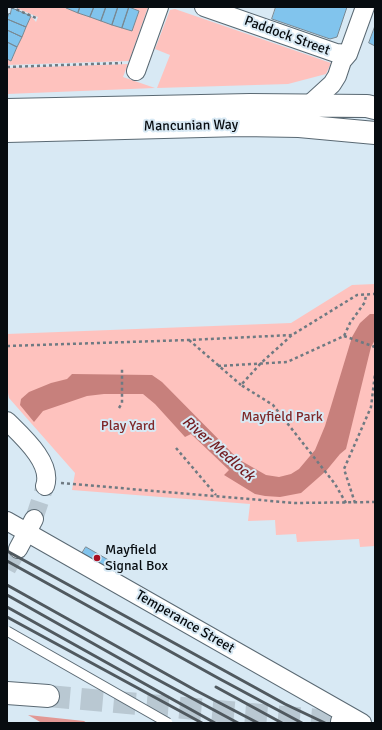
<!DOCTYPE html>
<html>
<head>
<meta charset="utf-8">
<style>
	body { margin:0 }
	#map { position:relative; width:382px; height:730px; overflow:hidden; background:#d8e9f4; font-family:Signika,sans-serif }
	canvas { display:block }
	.frame { position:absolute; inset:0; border:8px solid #070c10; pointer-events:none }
</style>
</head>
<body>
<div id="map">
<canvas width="382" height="730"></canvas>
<div class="frame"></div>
</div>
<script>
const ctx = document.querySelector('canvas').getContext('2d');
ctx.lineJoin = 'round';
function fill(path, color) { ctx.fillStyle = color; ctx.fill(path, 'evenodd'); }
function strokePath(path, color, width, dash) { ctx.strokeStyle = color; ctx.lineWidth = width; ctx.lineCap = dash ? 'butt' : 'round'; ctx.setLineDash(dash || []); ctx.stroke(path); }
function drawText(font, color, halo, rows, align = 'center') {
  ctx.font = font + ' Signika,sans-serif'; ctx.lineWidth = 4; ctx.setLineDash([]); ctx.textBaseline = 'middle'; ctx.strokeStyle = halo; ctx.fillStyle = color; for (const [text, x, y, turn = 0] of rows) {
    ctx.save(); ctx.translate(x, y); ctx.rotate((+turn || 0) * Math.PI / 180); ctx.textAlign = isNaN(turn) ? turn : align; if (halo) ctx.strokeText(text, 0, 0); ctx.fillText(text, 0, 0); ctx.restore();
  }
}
const green = new Path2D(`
	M14,7h48l69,24 8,-19 -5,-2 1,-3h13l-19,54 -122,4v-6l4,2 20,-45 5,6 2,-5z
	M175,9l156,54 -5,11 -38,10 -131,4 13,-33 -15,-6 15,-39z
	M128,64l-5,13 32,11 -148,6v-26z
	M375,284v262l-15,1 -1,-8 -62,3 -1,-8 -20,1 -1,-15 -27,1 2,-17 -178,-14 3,-17 -66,-75 -2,-11v-53l284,-11 61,-38z`);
const forest = new Path2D(`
	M28,715l56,6 3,2h-45z`);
const water = new Path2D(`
	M370,314h5v26l-4,7 -25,102 -6,5 -14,17 -25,22 -21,4 -15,-1 -10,-2 -31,-19 5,-5 -38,-36 -6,3 -30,-33 -12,-10h-39l-17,2 -44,15 -9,11 -14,-17 1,-6 8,-7 22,-9 16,-4 5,-5 80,1 10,7 76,77 28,16 13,2 12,-3 8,-5 16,-19 10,-24 27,-89 8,-14z`);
const building = new Path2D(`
	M66,7h14l-2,6 -12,-5z
	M80,7h14l-4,10 -12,-4z
	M94,7h12l-5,14 -11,-4z
	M106,7h12l-6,18 -11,-4z
	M118,7h11l-7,21 -10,-3z
	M129,7l10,4 -7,20 -10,-3z
	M276,7h71l-10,30 -7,2 -58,-20z
	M12,8l19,8 -5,11 -19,-8 2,-6 1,1z
	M7,19l19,8 -4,10 -15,-7z
	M375,26v20l-6,-3z
	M7,30l15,7 -5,10 -10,-5z
	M7,42l10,5 -6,14 -4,-2z
	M86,547l26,15 -4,7 -27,-14z`);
const streetTunnel = new Path2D(`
	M34,519l11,-33
	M7,569l11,-20`);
const secondaryTunnel = new Path2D(`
	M48,696l294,26`);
const path = new Path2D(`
	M11,7l25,11
	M7,67l115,-4
	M344,336l31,11
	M189,340l52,45
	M7,346l182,-6 103,-5
	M218,366l69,-4 57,-26 6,-13 15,-21 1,-8
	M119,408l3,-5v-34
	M176,448l40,47
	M61,483l234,20 80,-1
	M346,503l-11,-19 -62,-79 -32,-20 20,-22 31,-28 65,-40 18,-1
	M355,503l-11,-34 27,-62 4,-33`);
const street = new Path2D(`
	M204,7l132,46 12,1
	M136,71l23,-64
	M309,105l23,-21 5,-8 5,-15 6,-7 17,-47
	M7,421c15,15 46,42 38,65
	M7,521l355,202
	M18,549l16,-30`);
const secondary = new Path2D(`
	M7,693l41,3
	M342,722l11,1`);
const highway = new Path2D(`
	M7,110l243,-5 117,1 8,2
	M7,131l235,-6 57,1 76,7`);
const rail = new Path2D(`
	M7,551l278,153 40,19
	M7,561l211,117 84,45
	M7,585l188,105 63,33
	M7,595l142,80 89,48
	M7,607l208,116
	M7,617l195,106
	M216,687l66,36`);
const laneBridge = new Path2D(`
	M7,631l161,92`);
const markers = [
	[97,558,4,"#a70f23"]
];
const streetNames = [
	["Paddock Street",287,36,20],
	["Mancunian Way",191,126,-1],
	["Temperance Street",185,622,30]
];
const parkNames = [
	["Mayfield Park",282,417],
	["Play Yard",128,426]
];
const poiNames = [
	["Mayfield",105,550],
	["Signal Box",105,566]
];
const waterNames = [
	["River Medlock",218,449,41]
];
fill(green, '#fec2be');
fill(forest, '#e29894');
fill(water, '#c7807c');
fill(building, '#81c4ed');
strokePath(building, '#788892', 1);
strokePath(streetTunnel, '#b9c8d2', 18, [18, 9]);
strokePath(secondaryTunnel, '#b9c8d2', 22, [22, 11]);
strokePath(street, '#5a6973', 20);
strokePath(secondary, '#5a6973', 24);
strokePath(highway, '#5a6973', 24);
strokePath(path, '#6f7a82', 2.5, [3, 3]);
strokePath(street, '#fff', 18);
strokePath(secondary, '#fff', 22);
strokePath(highway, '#fff', 22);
strokePath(rail, '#50595f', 3);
strokePath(laneBridge, '#5a6973', 11, []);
strokePath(laneBridge, '#fff', 9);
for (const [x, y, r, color] of markers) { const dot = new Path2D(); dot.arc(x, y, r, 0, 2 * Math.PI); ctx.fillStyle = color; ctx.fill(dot); strokePath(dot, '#d8e9f4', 1.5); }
drawText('14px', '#070c10', '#d8e9f4', streetNames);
drawText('14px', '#7f292a', '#d8e9f4', parkNames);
drawText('14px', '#070c10', '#d8e9f4', poiNames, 'left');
drawText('italic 15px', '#721c20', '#d8e9f4', waterNames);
</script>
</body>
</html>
